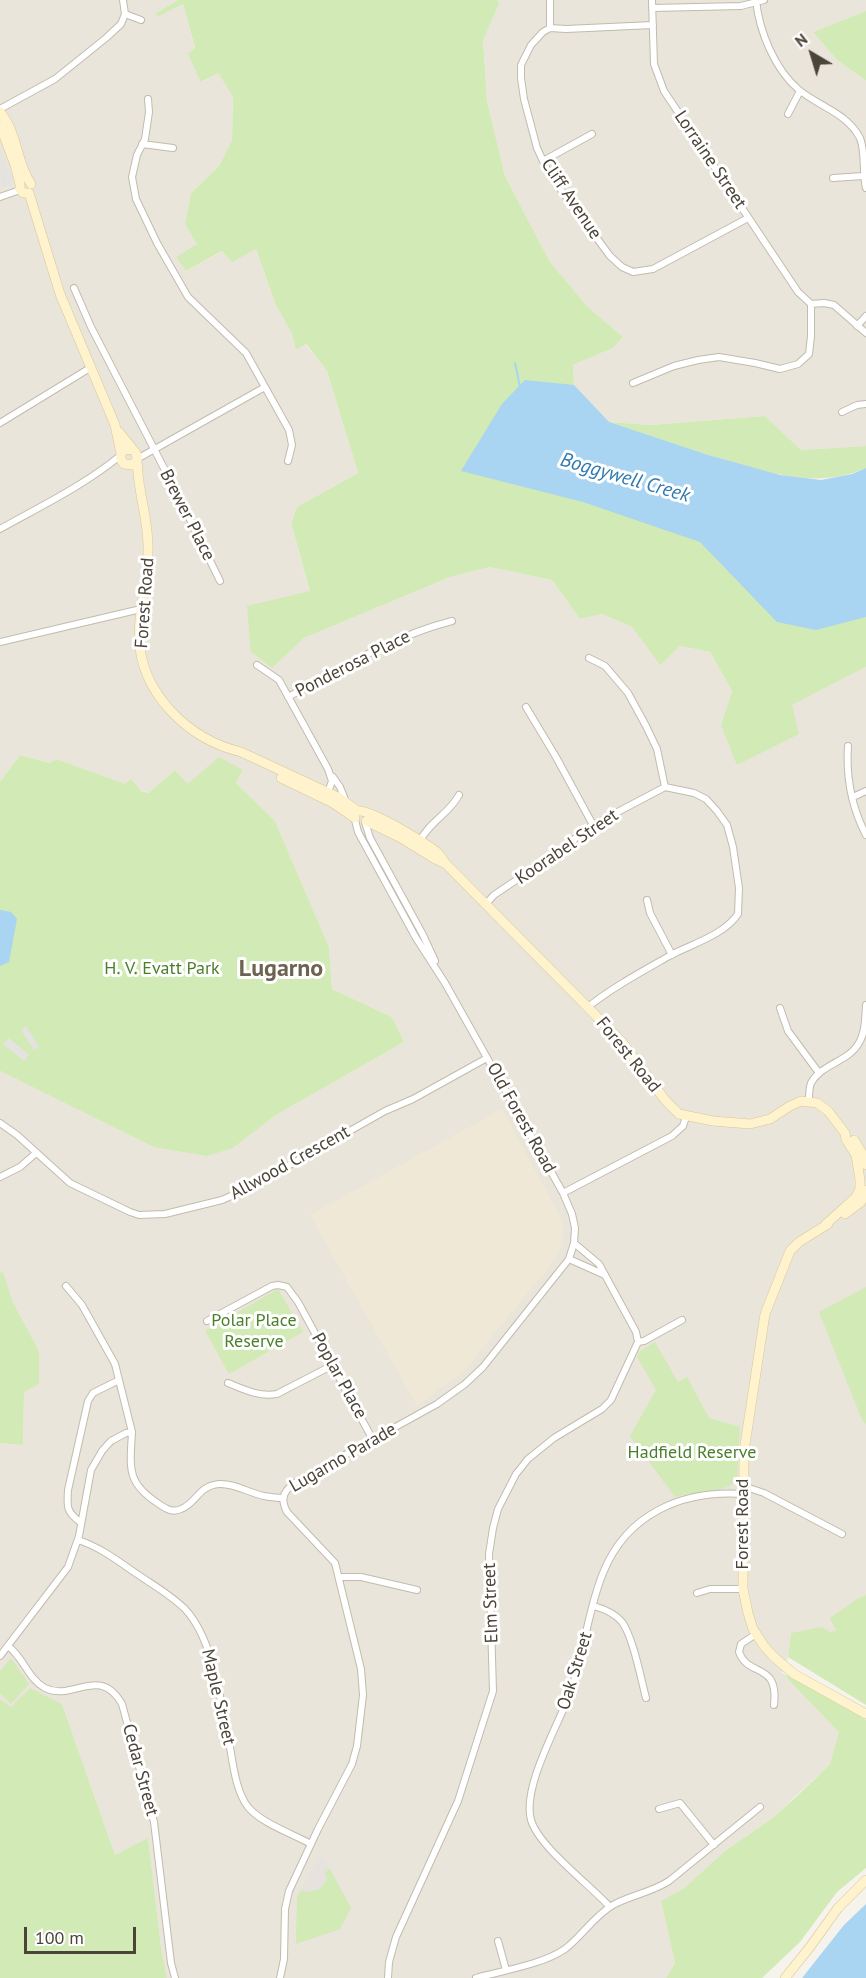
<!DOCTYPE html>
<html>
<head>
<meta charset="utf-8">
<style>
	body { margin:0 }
	#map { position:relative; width:866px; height:1978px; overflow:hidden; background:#f6f3ec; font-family:"PT Sans",sans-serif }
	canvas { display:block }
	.north { position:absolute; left:782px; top:24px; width:60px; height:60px; -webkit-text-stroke:4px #fff; paint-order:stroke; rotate:322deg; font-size:16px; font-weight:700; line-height:24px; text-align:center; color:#4b4439 }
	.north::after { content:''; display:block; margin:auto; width:21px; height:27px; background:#4b4439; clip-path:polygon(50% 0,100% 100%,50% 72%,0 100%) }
	.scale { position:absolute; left:24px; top:1927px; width:112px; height:27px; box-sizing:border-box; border:3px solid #4b4439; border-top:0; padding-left:8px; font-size:18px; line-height:21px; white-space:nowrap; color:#4b4439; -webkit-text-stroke:4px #fff; paint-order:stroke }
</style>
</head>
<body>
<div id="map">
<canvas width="866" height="1978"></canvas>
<div class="north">N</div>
<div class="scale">100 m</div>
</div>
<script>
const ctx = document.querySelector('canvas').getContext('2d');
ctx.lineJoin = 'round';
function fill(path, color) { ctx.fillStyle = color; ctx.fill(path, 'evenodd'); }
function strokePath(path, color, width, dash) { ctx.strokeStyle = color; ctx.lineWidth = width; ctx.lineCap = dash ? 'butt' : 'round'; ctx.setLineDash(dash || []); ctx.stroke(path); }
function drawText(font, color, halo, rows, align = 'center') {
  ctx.font = font + ' "PT Sans",sans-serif'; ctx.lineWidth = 6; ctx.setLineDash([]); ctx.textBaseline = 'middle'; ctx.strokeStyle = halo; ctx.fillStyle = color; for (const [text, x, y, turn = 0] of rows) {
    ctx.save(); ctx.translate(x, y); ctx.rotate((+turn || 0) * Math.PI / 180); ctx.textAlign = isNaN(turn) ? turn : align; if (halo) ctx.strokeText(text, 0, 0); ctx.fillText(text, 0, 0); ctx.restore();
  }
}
const residential = new Path2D(`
	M0,0h178l-22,13 1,3 26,-12 12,45 7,33 16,-9 15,24 -1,43 -13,26 -28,27 -6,31 13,20 -21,13 9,14 37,-20 33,-2 19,54 17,31 4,16 9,-6 22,27 31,102 -61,34 -6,16 19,69 -62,14 4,47 20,14 32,-29 146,-61 40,-10 62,13 28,39 22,-5 30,13 28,37 20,-18 30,6 22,39 -11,34 71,-20 74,-38v928l-6,2 -24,33 -6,2 -39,2 -3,23 -6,16 58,59 -10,32 -59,55 -46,32 -41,37 -23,13 14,62 -9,15h-499l-6,-31 -13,-108 -33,16 -53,-151 -52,3 -10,-8v-256l23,2 1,-53 15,-41 -26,-49 -10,-29h-3v-202l153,76 80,1 43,-33 128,-73 -12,-25 -60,-28 -3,-42 -54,-126 -39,-38 7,-13 -55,15 -13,-15 -27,23 -92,-34 -6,4 -30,-8 -20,27z
	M498,0h368v11l-53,21 24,28 29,21v365l-65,4 -36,-34 -114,9 -42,-3 -35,-37 -1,-20 40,-17 10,-11 -35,-30 -38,-45 -45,-86 -18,-75 -4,-62 16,-35z`);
const industrial = new Path2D(`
	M321,1853l30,55 -11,21 -44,15 1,-46z`);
const education = new Path2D(`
	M502,1109l60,111 1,11 -2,14 -5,13 -90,111 -49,37 -107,-191z`);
const green = new Path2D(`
	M178,0h320l1,4 -16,36 4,61 18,75 45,86 38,45 35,30 -10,11 -40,17 1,20 35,37 42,3 114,-9 36,34 65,-4v22c-54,24 -107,1 -161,-14l161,130v83l-74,38 7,29 -62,31 -16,-40 11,-34 -22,-39 -30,-6 -20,19 -28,-38 -30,-13 -22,5 -28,-39 -62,-13 -40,10 -146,61 -32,30 -21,-16 -4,-46 63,-15 -19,-68 6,-16 61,-34 -31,-102 -21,-27 -10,6 -4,-16 -17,-31 -19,-54 -24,13 -10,-11 -36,20 -10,-14 21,-13 -12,-20 6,-31 28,-27 13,-26 1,-43 -15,-24 -17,9 -13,-28 7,-6 -12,-44 -26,13 -1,-4z
	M866,11v70l-29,-21 -24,-28z
	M20,755l30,8 6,-4 69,25 6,-5 10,12 7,2 27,-23 13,14 31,-27 24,13 -7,13 39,38 54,126 3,42 60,28 12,25 -128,73 -43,33 -26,8 -54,-9 -153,-76v-289z
	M3,1272l10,30 26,49v33l-15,8 -1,53 -23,-2v-170z
	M866,1287v137l-4,-4 -43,-108z
	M278,1289l25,43 -74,42 -24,-43z
	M655,1342l23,40 9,-5 22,41 31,9 -3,53 -2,3c-15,10 -42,9 -60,14l-45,-61 26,-46 -19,-33 2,-5z
	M866,1595v110l-78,-48 3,-24 31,-6 8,5 6,-2 -6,-12 30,-21z
	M11,1658l18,26 -18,20 -11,-11v-22z
	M782,1673l61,31 23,16v148l-29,24 -37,50 -38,36h-96l9,-15 -14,-62 23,-13 41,-37 46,-32 25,-22 34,-33 9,-32z
	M30,1688l32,16 53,151 33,-17 13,109 6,31h-167v-279l11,8z
	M330,1869l21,39 -11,21 -44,15 1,-46 4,-8 7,2 12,-3 7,-9 -2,-8z`);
const parking = new Path2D(`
	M0,154l13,23 -3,7 -9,3z
	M26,1026l13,21 -5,3 -13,-20z
	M9,1038l20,17 -5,6 -21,-17z`);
const water = new Path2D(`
	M525,380l49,5 35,37 96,32 75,21 41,5 31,-6 14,-6v149l-50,13 -39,-8 -77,-80 -117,-40 -122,-31 41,-67z
	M0,910l11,2 6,7 -8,43 -9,4z
	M866,1904v74h-64l42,-53z`);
const stream = new Path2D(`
	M515,363l5,24`);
const street = new Path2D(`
	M550,0v28
	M652,0l2,64 10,27 134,201 13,12
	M756,0c3,31 19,70 43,90 21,17 48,23 61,48 6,16 2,34 6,50
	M652,8l89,-2 23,-6
	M125,14l16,6
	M653,25l-87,4 -16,-1 -7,4 -12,13 -10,20v13l3,21 13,49 6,13 7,14 60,81 12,11 11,5 20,-3 95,-51
	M148,99l1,13 -4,27 -8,16 -5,22 4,22 21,44 31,54 58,56 43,77 3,15 -4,16
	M0,109l55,-30 51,-41 15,-14 4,-10 -2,-14
	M788,114l12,-23
	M142,144l31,4
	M543,161l49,-27
	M833,178l30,-2
	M0,197l20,-7
	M74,288l17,39 91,176 38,78
	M811,304l13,-1 10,2 32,28
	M857,326l9,-10
	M633,383l41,-17 24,-6 21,-3 36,6 25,6 18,-5 11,-10 2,-18v-32
	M842,412l15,-7 9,-1
	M0,423l90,-55
	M137,459l128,-72
	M0,529c41,-23 85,-44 121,-74
	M0,642l141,-33
	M589,658l16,8 23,27 18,33 11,23 8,38
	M257,665l22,15 49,89 4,12 -5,14
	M288,697c54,-29 105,-61 164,-76
	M526,707l30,50 37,68
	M848,746c-2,30 4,62 18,89
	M333,777l7,10 6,15
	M853,797l13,-6
	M365,822l5,16 53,97 12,26
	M420,841c9,-19 29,-27 39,-46
	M647,900l3,13 22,42
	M486,904l8,-9 58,-39 41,-31 72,-38 29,6 12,6 11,12 10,14 6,22 6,41 -1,26c-14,21 -46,30 -67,41 -28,16 -58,32 -83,52
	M780,1008l8,23 31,42
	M809,1101c0,-6 0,-13 2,-18 11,-20 39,-21 49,-42 6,-11 5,-24 6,-36
	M0,1123l17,12 53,48 60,29 9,3 26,-1 57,-14 27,-12 136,-77 28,-12 74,-41
	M0,1177l20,-10 16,-14
	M563,1193l109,-57 11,-10 3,-9
	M569,1259l36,16
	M66,1286l16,19 33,59 17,68
	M207,1321l65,-35 6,-1 9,2 11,15 75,138
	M638,1342l6,-1 38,-21
	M228,1383c17,7 31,14 49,11l56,-29
	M743,1486l21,7 78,41
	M80,1522c-14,-11 -13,-15 -12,-32l20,-89 5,-8 26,-13
	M78,1540c22,7 40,21 59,34 16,11 34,21 48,35 29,31 35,92 44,133 4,20 6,48 19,65 13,16 45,27 63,37
	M339,1577h22l56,13
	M697,1593l13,-4h33
	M594,1606c10,3 21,7 28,16 11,15 19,57 24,76
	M756,1634l-15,10 -2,8c9,26 40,9 35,53
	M8,1646c16,12 20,33 37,42 28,14 54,-24 77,16l32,118 17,141 4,15
	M0,1656l68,-89 11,-31 12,-66 11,-19 9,-10 15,-8 6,-1c-2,36 -6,51 27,72 7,5 14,9 22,5 16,-6 17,-23 38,-25 15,-1 30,9 45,12 6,1 12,2 19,2
	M659,1809l21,-6 34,42
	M610,1907c-21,-23 -71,-60 -79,-87 -9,-32 26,-93 38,-124 15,-40 18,-84 34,-123 24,-60 80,-83 140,-79
	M498,1941l8,29
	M280,1978l4,-19 1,-50 4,-18 29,-62 34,-65 5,-18 6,-51 -2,-26 -26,-106 -48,-51c-8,-15 -2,-23 11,-31l139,-77 28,-20 18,-17 86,-108 5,-16 1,-15 -3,-14 -9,-21 -118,-210 -29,-45 -58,-106 -3,-12
	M388,1978l1,-16 7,-25 62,-136 35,-110 -4,-137 4,-26 5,-19 18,-35 12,-15 26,-21 48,-29 9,-9 27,-58 -2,-10 -37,-68 -25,-21
	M476,1978c25,-7 68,-14 89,-29 17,-13 29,-33 48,-44 18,-10 37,-12 56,-24l91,-74`);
const secondary = new Path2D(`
	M0,112c18,21 16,51 31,72
	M0,125l15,40 5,19v5l3,4h6
	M29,193l31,101 55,131 6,28
	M119,432l17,21c2,5 1,9 -4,12l-8,-1 -3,-4v-7l5,-4 7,1
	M137,461c1,9 1,18 3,27 3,21 9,41 8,63 0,29 -9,57 -9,86 2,57 49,102 102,115l97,45 20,14
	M281,778l52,25 22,15
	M358,811c13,-2 67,32 79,41 4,4 6,7 9,12l176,178 43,58 14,14 34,7 37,3 20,-5 20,-13 11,-5 16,2 11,8 17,22 1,6 10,16 4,25v9l-4,8 -31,28
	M366,821l35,17 34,21 11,5
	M854,1140l8,13 4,12
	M845,1214l16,-12 5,-12
	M828,1224l-29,18 -9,9 -25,63 -21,137 -1,138 5,24 5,16 11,17 10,11 20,17 72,40
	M785,1978l25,-31 28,-39 28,-28`);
const streetNames = [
	["Lorraine Street",710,160,56],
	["Cliff Avenue",571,199,56],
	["Brewer Place",187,515,63],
	["Forest Road",145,603,-86],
	["Ponderosa Place",353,664,-27],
	["Koorabel Street",567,847,-34],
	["Forest Road",628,1055,51],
	["Old Forest Road",521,1118,61],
	["Allwood Crescent",290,1163,-29],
	["Poplar Place",339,1376,61],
	["Lugarno Parade",343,1458,-30],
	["Forest Road",743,1524,-90],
	["Elm Street",491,1603,-92],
	["Oak Street",575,1671,-73],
	["Maple Street",218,1697,77],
	["Cedar Street",140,1770,75]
];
const parkNames = [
	["H. V. Evatt Park",162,969],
	["Polar Place",254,1321],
	["Reserve",254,1342],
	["Hadfield Reserve",692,1453]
];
const waterNames = [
	["Boggywell Creek",625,478,16]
];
const districtNames = [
	["Lugarno",281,969]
];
fill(residential, '#eae5da');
fill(industrial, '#e6e2dd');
fill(education, '#efe8d6');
fill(green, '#d2eab5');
fill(parking, '#e5e3e0');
fill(water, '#a9d4f2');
strokePath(stream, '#a9d4f2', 2);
strokePath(street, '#c2bbae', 8);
strokePath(secondary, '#d6c79b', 10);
strokePath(street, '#fff', 6);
strokePath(secondary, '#fff3cd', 9);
drawText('18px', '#4b4439', '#fff', streetNames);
drawText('18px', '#4a7f2a', '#fff', parkNames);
drawText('italic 20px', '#2e7ab2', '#fff', waterNames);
drawText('bold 24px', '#6e6250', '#fff', districtNames);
</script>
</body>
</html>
